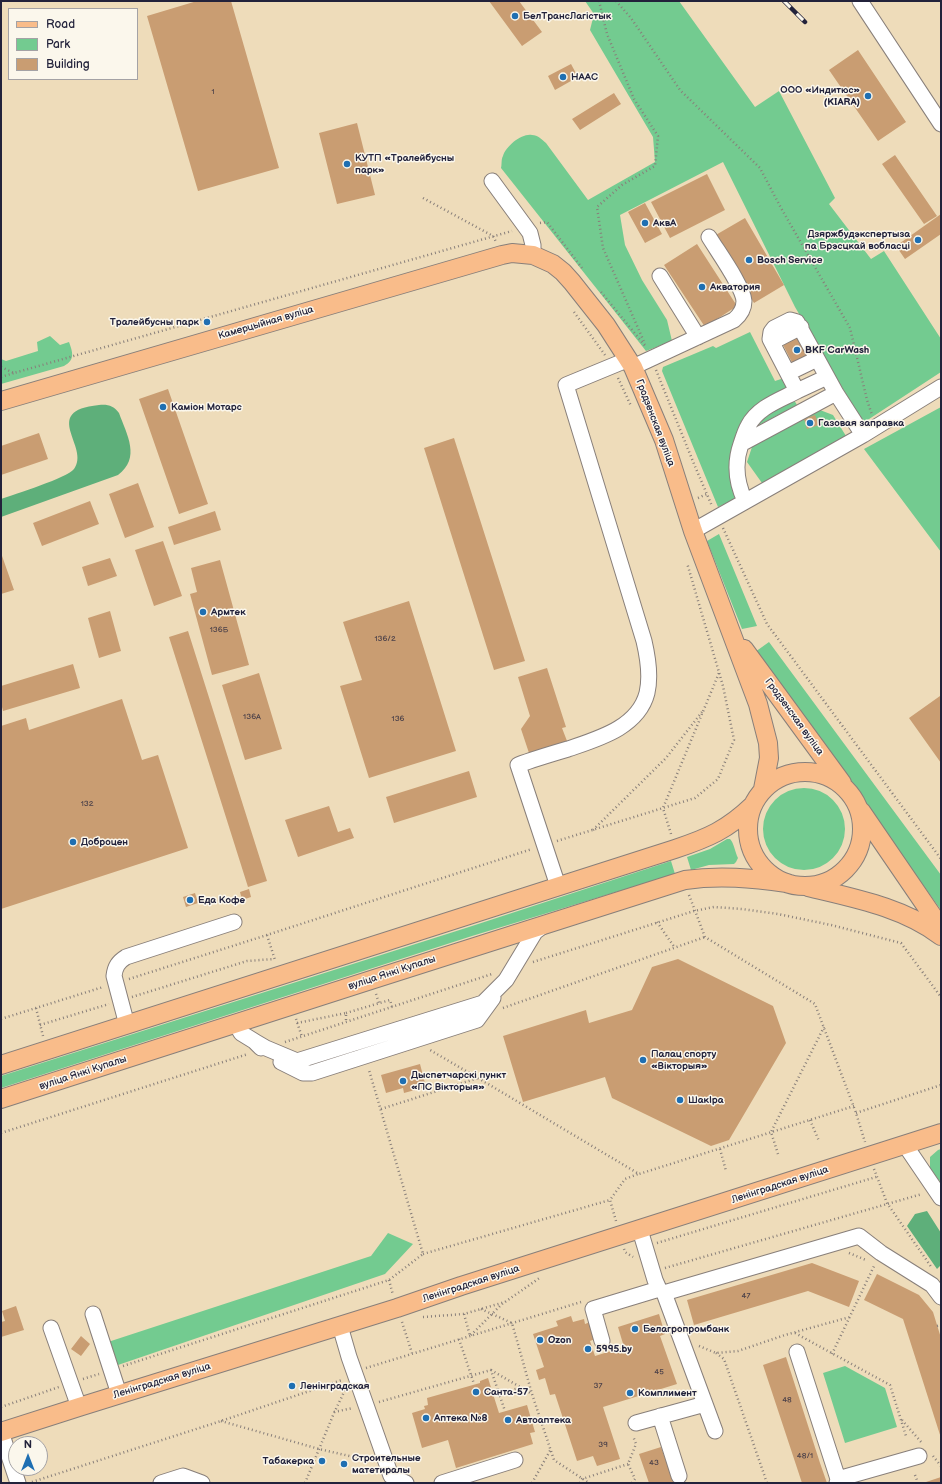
<!DOCTYPE html>
<html>
<head>
<meta charset="utf-8">
<style>
	body { margin:0 }
	#map { position:relative; width:942px; height:1484px; overflow:hidden; background:#eedcba; font-family:"Balsamiq Sans",sans-serif }
	canvas { display:block }
	.frame { position:absolute; inset:0; border:2px solid #22223b; pointer-events:none }
	.legend { position:absolute; left:8px; top:8px; width:130px; height:72px; box-sizing:border-box; background:#fbf7ec; border:1px solid #a4a2a5; margin:0; padding:5px 7px; list-style:none; font-size:12px; color:#22223b }
	.legend li { display:flex; align-items:center; gap:8px; height:20px }
	.legend b { width:20px; border:1px solid #a4a2a5 }
	.north { position:absolute; left:8px; top:1436px; width:40px; height:40px; box-sizing:border-box; background:#fbf7ec; border:1px solid #a4a2a5; border-radius:50%; rotate:0deg; font-size:11px; font-weight:700; line-height:16px; text-align:center; color:#22223b }
	.north::after { content:''; display:block; margin:auto; width:14px; height:18px; background:#1f6fb2; clip-path:polygon(50% 0,100% 100%,50% 72%,0 100%) }
</style>
</head>
<body>
<div id="map">
<canvas width="942" height="1484"></canvas>
<div class="frame"></div>
<ul class="legend">
<li><b style="height:5px;background:#f9bc8a"></b>Road</li>
<li><b style="height:11px;background:#73cb90"></b>Park</li>
<li><b style="height:11px;background:#c99d72"></b>Building</li>
</ul>
<div class="north">N</div>
</div>
<script>
const ctx = document.querySelector('canvas').getContext('2d');
ctx.lineJoin = 'round';
function fill(path, color) { ctx.fillStyle = color; ctx.fill(path, 'evenodd'); }
function strokePath(path, color, width, dash) { ctx.strokeStyle = color; ctx.lineWidth = width; ctx.lineCap = dash ? 'butt' : 'round'; ctx.setLineDash(dash || []); ctx.stroke(path); }
function drawText(font, color, halo, rows, align = 'center') {
  ctx.font = font + ' "Balsamiq Sans",sans-serif'; ctx.lineWidth = 3; ctx.setLineDash([]); ctx.textBaseline = 'middle'; ctx.strokeStyle = halo; ctx.fillStyle = color; for (const [text, x, y, turn = 0] of rows) {
    ctx.save(); ctx.translate(x, y); ctx.rotate((+turn || 0) * Math.PI / 180); ctx.textAlign = isNaN(turn) ? turn : align; if (halo) ctx.strokeText(text, 0, 0); ctx.fillText(text, 0, 0); ctx.restore();
  }
}
const green = new Path2D(`
	M585,1h94l76,106 24,-16 56,107 -6,6 42,55 13,-8 57,88v33l-78,51 -68,-116 -72,-145 -103,53 5,30 17,35 25,40 5,21 -26,10 -145,-183c1,-3 0,-9 2,-12 3,-10 19,-23 29,-21 6,0 9,4 14,8l42,57 67,-38 -2,-25 -63,-107 4,-16z
	M750,332l25,49 9,-3 6,11 -25,12 -35,67 5,31 -17,8 -56,-136 1,-4 50,-21 3,2z
	M50,336l10,9 9,-3c4,11 6,18 -5,24l-63,18v-25l5,2 32,-10 -1,-9z
	M794,400l3,5 -42,22 1,-7z
	M941,407v145l-77,-103z
	M820,410l13,5 13,21 -84,47 -15,-21 5,-15 53,-35z
	M719,534l38,92 -15,3 -35,-88z
	M769,642l172,233v35l-186,-258z
	M763 829a41 41 0 1 1 82 0a41 41 0 1 1-82 0Z
	M727,839h3c4,4 5,13 8,19l-2,4 -2,2 -25,1 -18,5 -4,-13 23,-8z
	M671,861l4,13 -203,62 -471,152v-12l468,-149z
	M941,1149v34l-11,-15v-11l8,-7z
	M388,1233l25,11 -28,30 -270,92 -7,-24 263,-86z
	M845,1366l40,22 12,39 -52,16 -22,-70z`);
const forest = new Path2D(`
	M99,405c9,-1 15,1 20,8 8,22 22,45 -1,62l-117,42v-18c14,-5 66,-21 73,-30 17,-22 -35,-58 25,-64z
	M927,1211l14,22v32l-4,4 -30,-43 8,-12z`);
const building = new Path2D(`
	M197,1h34l48,167 -81,23 -51,-175z
	M489,1h30l23,31 -20,14z
	M858,50l48,72 -28,19 -49,-71z
	M571,64l7,13 -23,13 -7,-14z
	M614,93l7,11 -41,26 -8,-11z
	M357,123l18,72 -38,9 -18,-71z
	M895,155l42,61 -13,8 -42,-60z
	M707,174l18,36 -55,28 -19,-36z
	M645,203l17,31 -17,9 -17,-31z
	M941,214v20l-36,25 -9,-13z
	M745,218l39,67 -30,18 -40,-67z
	M697,244l40,62 -32,21 -41,-62z
	M794,324l22,43 -17,9 -22,-43z
	M168,389l40,115 -29,10 -40,-115z
	M815,415l4,10 -12,4 -3,-10z
	M39,433l9,26 -47,16v-29z
	M454,438l71,223 -31,9 -70,-222z
	M138,483l16,44 -29,11 -16,-44z
	M90,501l9,23 -57,22 -9,-23z
	M215,511l6,19 -47,15 -6,-18z
	M163,541l19,55 -28,10 -19,-56z
	M1,553l13,37 -13,4z
	M110,558l7,18 -29,10 -6,-19z
	M220,560l29,105 -37,10 -22,-81 7,-2 -6,-24z
	M409,601l47,150 -87,27 -29,-92 22,-6 -19,-58z
	M110,611l11,40 -22,7 -11,-40z
	M188,631l79,250 -19,6 -79,-250z
	M73,664l7,24 -77,23 -2,-8v-17z
	M547,668l19,59 -4,1 5,13 -38,12 -8,-24 9,-13 -12,-39z
	M259,673l23,76 -37,11 -23,-75z
	M940,696l1,1v66l-32,-45z
	M122,699l20,61 16,-5 30,93 -187,61v-183l25,-8 3,12z
	M469,771l8,26 -83,26 -8,-26z
	M329,806l9,26 12,-4 4,10 -56,19 -13,-37z
	M249,889l2,8 -9,3 -2,-8z
	M195,893l3,10 -12,4 -3,-10z
	M678,959l95,47 13,37 -57,97 -18,6 -99,-48 -7,-21 -82,25 -20,-66 83,-26 3,13 43,-13 20,-43z
	M420,1064l6,23 -22,6 -1,-5 -17,5 -5,-18z
	M812,1263l47,18 -10,26 -41,-16 -114,34 -7,-25z
	M877,1274l42,21 14,17 8,26v100l-38,-119 -39,-19z
	M16,1306l8,24 -23,7v-15l4,-1 -3,-10z
	M659,1314l6,20 -5,2 17,48 -74,23 17,52 -23,7 -4,-10 -16,5 -22,-67 -5,1 -5,-17 -6,2 -3,-10 8,-3 -11,-33 25,-8 -2,-5 15,-5 2,6 11,-3 1,5 8,-3 5,17 -8,3 5,15 29,-9 -6,-20z
	M81,1336l9,8 -9,12 -10,-7z
	M786,1357l34,106 7,20h-25l-39,-118z
	M488,1378l11,35 28,-8 8,27 -5,1 3,11 -77,24 -8,-28 -26,8 -10,-35 13,-4 -1,-3 4,-1 -1,-7 53,-15v-2z
	M661,1447l13,36h-25l-10,-29z
	M941,1477v6h-18z`);
const path = new Path2D(`
	M599,1l8,33 27,65 24,37 -3,30 -33,19 -25,22 6,41 42,96
	M616,1l15,17 49,72 80,78 21,40 69,120 17,72 5,15
	M423,198l70,38 3,6
	M540,223l7,-1 35,46
	M601,292l45,55
	M574,312l31,43
	M1,367l13,6 498,-142
	M656,370l38,94 18,42
	M1,377l13,-4
	M618,378l13,28
	M698,498l9,-4
	M723,528l44,96 174,235
	M593,830l73,-72 36,-46
	M671,834l-8,-26 56,-135
	M557,841l138,-43 23,-19 16,-39 -11,-54 -36,-123
	M689,895l16,42 110,67 41,109 9,29
	M657,922l18,26
	M267,935l8,25
	M533,962l161,-51 20,-4 28,2 36,5 53,11 70,18 40,54
	M129,979l138,-44 265,-86
	M376,994l3,9
	M132,997l115,-36 27,-2
	M36,1008l7,28
	M503,1008l202,-71
	M346,1013l44,-13 2,7
	M1,1019l102,-32
	M296,1019l6,18
	M297,1023l49,-10v9
	M40,1025l69,-21
	M285,1042l207,-68
	M478,1078l161,96 215,-68
	M381,1109l97,-31 -48,-28
	M856,1113l85,-28
	M810,1120l9,21
	M1,1133l247,-79
	M720,1149l6,22
	M778,1154l-7,-22 53,-105
	M874,1169l13,34 45,65
	M616,1221l-6,-21 15,-21 13,-5
	M657,1243l219,-66
	M624,1249l1,3 8,5
	M849,1253l17,7
	M423,1254l187,-54
	M665,1268l257,-74
	M389,1280l4,15
	M481,1309l31,14 20,71 22,66 35,23
	M464,1314l6,22 34,-34
	M423,1317l41,-3 41,-12 36,-25
	M402,1322l10,31
	M937,1326l4,-1
	M795,1333l95,52 16,51
	M459,1339l15,45
	M699,1346l17,7 22,-2 47,-16 65,-18
	M716,1353l8,6 43,124h-1
	M832,1354l43,-90
	M123,1366l266,-86 34,-26 -54,-184
	M366,1368l215,-66
	M491,1370l41,24
	M83,1379l16,-5
	M499,1393l21,-5
	M379,1402l112,-32 14,41
	M1,1407l58,-20
	M334,1412l19,-4
	M902,1420l20,23
	M221,1421l98,28 52,12
	M933,1456l8,10
	M915,1475l3,8
	M32,1482l189,-61 121,-41
	M305,1483l29,-70 12,-25
	M532,1483l19,-34
	M580,1483l2,-4 46,-15
	M632,1483l3,-4 -7,-15 8,-20 -3,-8`);
const minor = new Path2D(`
	M860,1l81,123
	M492,181l38,52 3,12v10
	M660,276l38,61
	M772,342l29,-15
	M633,367l101,-47c6,-5 10,-11 10,-19 -1,-15 -26,-49 -35,-64
	M788,373l29,-14
	M797,391l30,-14
	M741,444c2,-6 4,-13 7,-18 10,-19 32,-26 49,-35l-27,-52 1,-7 3,-4 16,-8 7,2 39,71
	M745,501c-9,-19 -11,-37 -4,-57l95,-51 27,42
	M693,531l170,-96 78,-48
	M558,886l-40,-121c16,-6 33,-11 50,-16 29,-10 70,-21 79,-56 4,-17 1,-35 -3,-52l-78,-256 63,-26
	M235,1023l6,10 13,8 7,7
	M127,1025l-13,-49c1,-9 4,-14 12,-19l108,-35
	M254,1041l12,7 31,13 186,-58 23,-23 29,-48 8,-6
	M281,1062l22,11h9l165,-53 16,-22
	M905,1145l36,53
	M640,1230l15,50 4,9 5,4 51,138
	M664,1293l195,-57 22,17 51,32 9,12
	M93,1314l26,80
	M340,1326l9,31 42,119 15,7
	M51,1328l28,79
	M602,1341l-9,-32 66,-20
	M797,1352l41,127 -1,4
	M660,1416l19,60
	M636,1423l69,-19
	M1,1432l17,51
	M838,1479l81,-23
	M161,1483l22,-7 19,7
	M442,1483l73,-23`);
const major = new Path2D(`
	M1,401l501,-146 10,-2 21,2 20,9 10,8 9,10 34,43 27,42 31,73 29,91 65,173 10,39 1,15 -6,31
	M744,649l98,134
	M748 829a57 57 0 1 1 114 0a57 57 0 1 1-114 0Z
	M861,811l80,117
	M808,887c45,11 95,20 133,49
	M1,1065l674,-216c33,-11 52,-19 78,-44
	M1,1099l370,-119 314,-100c34,-5 67,-2 102,3
	M1,1432l78,-25 318,-99 64,-22 480,-153`);
const rail = new Path2D(`
	M784,1l21,21`);
const markers = [
	[515,16,4,"#1f6fb2"],
	[563,77,4,"#1f6fb2"],
	[868,96,4,"#1f6fb2"],
	[347,164,4,"#1f6fb2"],
	[645,223,4,"#1f6fb2"],
	[918,240,4,"#1f6fb2"],
	[749,260,4,"#1f6fb2"],
	[702,287,4,"#1f6fb2"],
	[207,322,4,"#1f6fb2"],
	[797,350,4,"#1f6fb2"],
	[163,407,4,"#1f6fb2"],
	[810,423,4,"#1f6fb2"],
	[203,612,4,"#1f6fb2"],
	[73,842,4,"#1f6fb2"],
	[190,900,4,"#1f6fb2"],
	[643,1060,4,"#1f6fb2"],
	[403,1081,4,"#1f6fb2"],
	[680,1100,4,"#1f6fb2"],
	[635,1329,4,"#1f6fb2"],
	[540,1340,4,"#1f6fb2"],
	[588,1349,4,"#1f6fb2"],
	[292,1386,4,"#1f6fb2"],
	[476,1392,4,"#1f6fb2"],
	[630,1393,4,"#1f6fb2"],
	[426,1418,4,"#1f6fb2"],
	[508,1420,4,"#1f6fb2"],
	[322,1461,4,"#1f6fb2"],
	[344,1464,4,"#1f6fb2"]
];
const numberNames = [
	["1",213,92],
	["136Б",219,630],
	["136/2",385,639],
	["136А",252,717],
	["136",398,719],
	["132",87,804],
	["47",746,1296],
	["45",659,1372],
	["37",598,1386],
	["48",787,1400],
	["39",603,1445],
	["48/1",805,1456],
	["43",654,1463]
];
const poiNames = [
	["БелТрансЛагістык",523,16],
	["НААС",571,77],
	["ООО «Индитюс»",860,90,"right"],
	["(KIARA)",860,102,"right"],
	["КУТП «Тралейбусны",355,158],
	["парк»",355,170],
	["АквА",653,223],
	["Дзяржбудэкспертыза",910,234,"right"],
	["па Брэсцкай вобласці",910,246,"right"],
	["Bosch Service",757,260],
	["Акватория",710,287],
	["Тралейбусны парк",199,322,"right"],
	["BKF CarWash",805,350],
	["Каміон Мотарс",171,407],
	["Газовая заправка",818,423],
	["Армтек",211,612],
	["Доброцен",81,842],
	["Еда Кофе",198,900],
	["Палац спорту",651,1054],
	["«Вікторыя»",651,1066],
	["Дыспетчарскі пункт",411,1075],
	["«ПС Вікторыя»",411,1087],
	["ШакІра",688,1100],
	["Белагропромбанк",643,1329],
	["Ozon",548,1340],
	["5995.by",596,1349],
	["Ленінградская",300,1386],
	["Санта-57",484,1392],
	["Комплимент",638,1393],
	["Аптека №8",434,1418],
	["Автоаптека",516,1420],
	["Строительные",352,1458],
	["матетиралы",352,1470],
	["Табакерка",314,1461,"right"]
];
const streetNames = [
	["Камерцыйная вуліца",266,323,-16],
	["Гродзенская вуліца",655,423,69],
	["Гродзенская вуліца",794,717,54],
	["вуліца Янкі Купалы",392,973,-18],
	["вуліца Янкі Купалы",83,1073,-18],
	["Ленінградская вуліца",780,1185,-18],
	["Ленінградская вуліца",471,1284,-18],
	["Ленінградская вуліца",162,1381,-17]
];
fill(green, '#73cb90');
fill(forest, '#5eaf7a');
fill(building, '#c99d72');
strokePath(minor, '#887f7a', 17);
strokePath(major, '#887f7a', 20);
strokePath(path, '#887f7a', 2.5, [1, 3]);
strokePath(minor, '#fff', 15);
strokePath(major, '#f9bc8a', 18);
strokePath(rail, '#22223b', 4.5);
strokePath(rail, '#fbf7ec', 3, [9]);
for (const [x, y, r, color] of markers) { const dot = new Path2D(); dot.arc(x, y, r, 0, 2 * Math.PI); ctx.fillStyle = color; ctx.fill(dot); strokePath(dot, '#fbf7ec', 1.5); }
drawText('8px', '#4c4149', null, numberNames);
drawText('bold 10px', '#22223b', '#fbf7ec', poiNames, 'left');
drawText('10px', '#22223b', '#fbf7ec', streetNames);
</script>
</body>
</html>
